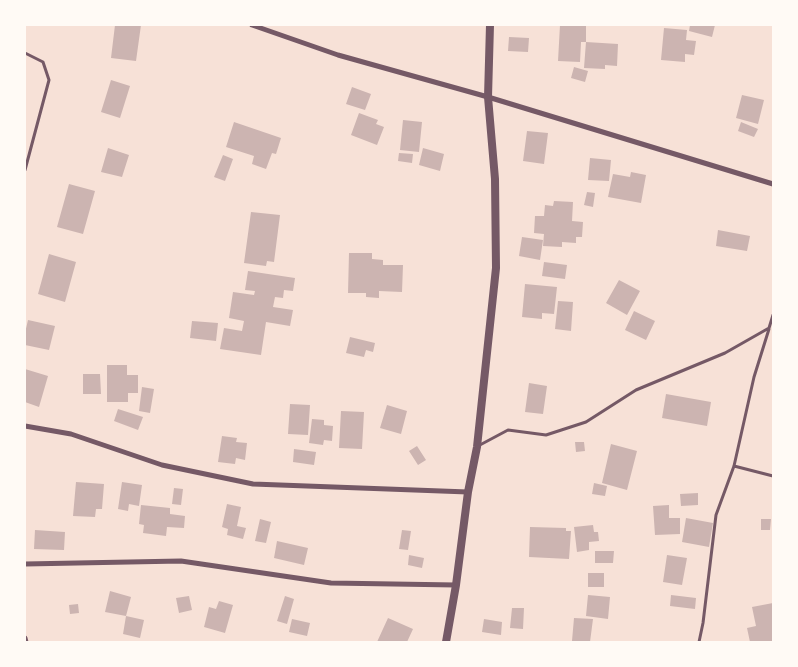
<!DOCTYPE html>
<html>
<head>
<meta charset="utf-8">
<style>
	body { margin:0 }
	#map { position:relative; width:798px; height:667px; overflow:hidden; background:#f7e1d7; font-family:"Fira Sans",sans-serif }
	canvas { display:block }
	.frame { position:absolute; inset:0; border:26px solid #fffaf5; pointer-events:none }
</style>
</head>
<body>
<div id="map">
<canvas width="798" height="667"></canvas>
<div class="frame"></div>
</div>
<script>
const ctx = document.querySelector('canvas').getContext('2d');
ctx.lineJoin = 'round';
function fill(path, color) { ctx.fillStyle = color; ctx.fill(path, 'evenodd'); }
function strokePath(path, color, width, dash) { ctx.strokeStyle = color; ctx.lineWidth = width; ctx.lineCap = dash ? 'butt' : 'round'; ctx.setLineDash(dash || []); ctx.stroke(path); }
const building = new Path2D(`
	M115,25h26l-5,36 -25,-3z
	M560,25h26v17l32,2 -1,22 -12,-1v4l-21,-1 2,-26h-5l-1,20 -22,-1z
	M690,25h25l-3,12 -23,-6z
	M664,28l23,2 -1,10 10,1 -2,14 -9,-1v8l-24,-2z
	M509,37l20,1 -1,14 -20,-1z
	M574,67l14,4 -3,11 -14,-4z
	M111,80l19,6 -10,32 -19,-6z
	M352,87l19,7 -6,16 -19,-6z
	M742,95l22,5 -6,24 -22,-6z
	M359,113l19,7 -2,4 8,3 -7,18 -26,-10z
	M403,120l19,2 -3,30 -19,-2z
	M234,122l47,16 -5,16 -4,-1 -6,16 -14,-5 2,-8 -28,-9z
	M741,122l17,7 -4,8 -16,-6z
	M527,131l21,2 -4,31 -21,-3z
	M108,148l21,7 -7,22 -21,-5z
	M423,148l21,6 -4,17 -21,-6z
	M399,153l14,1 -1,9 -14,-2z
	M223,155l10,4 -8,22 -11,-4z
	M590,158l21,2 -2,21 -21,-1z
	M631,172l15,3 -5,28 -33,-6 5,-23 17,3z
	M69,184l26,7 -12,43 -26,-7z
	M587,192l8,1 -2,14 -9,-2z
	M554,201l19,1 -1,19 11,1 -1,15h-6v6l-14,-1v5l-19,-1 1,-12 -10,-1 1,-17h9l1,-11 8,1z
	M251,212l29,3 -6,47 -7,-1 -1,5 -22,-3z
	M718,230l32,6 -3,15 -31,-5z
	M522,237l21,3 -3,20 -21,-4z
	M349,253h23v6l11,1v5h20l-1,27 -23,-1v7l-13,-1v-4h-18z
	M49,254l27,8 -11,40 -27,-8z
	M544,262l23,3 -2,14 -23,-3z
	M248,271l47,7 -2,13 -9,-1 -1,8 -8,-1 -2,10 20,3 -3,16 -24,-4 -5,33 -41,-6 4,-21 18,3 2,-10 -15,-3 4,-26 21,3 1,-4 -10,-1z
	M619,280l21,11 -13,24 -21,-12z
	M525,284l32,3 -3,27 -12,-1v6l-20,-2z
	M558,301l15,1 -2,29 -16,-2z
	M634,311l21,10 -9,19 -21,-10z
	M28,320l27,6 -6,24 -24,-5v-12z
	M192,321l26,2 -2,18 -26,-3z
	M350,337l25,6 -2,9 -7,-2 -2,7 -18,-4z
	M107,365h20v10h11v18h-10v9h-21z
	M25,369l23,7 -9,31 -14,-5z
	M83,374h17l1,20h-18z
	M529,383l18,3 -4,28 -18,-2z
	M142,387l12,2 -4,24 -11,-2z
	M666,394l45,8 -4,24 -45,-8z
	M290,404l20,1 -2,30 -20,-1z
	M387,405l20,6 -6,23 -21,-6z
	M118,409l25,8 -5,13 -24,-9z
	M341,411l23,1 -2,37 -23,-1z
	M312,419l12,1v5l9,1 -1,15 -8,-1 -1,5 -14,-2z
	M222,436l15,2 -1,4 11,1 -2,17 -9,-2 -1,6 -17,-2z
	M575,442h9l1,9 -9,1z
	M611,444l26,7 -10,39 -25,-7z
	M417,446l9,14 -8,5 -9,-14z
	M294,449l22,3 -2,13 -21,-3z
	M76,482l28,2 -2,25h-6l-1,8 -22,-1z
	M122,482l20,3 -3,21 -10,-2 -1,7 -10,-2z
	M594,483l13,3 -2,10 -13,-2z
	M174,488l9,1 -2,16 -9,-1z
	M698,493v12l-17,1 -1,-12z
	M227,504l14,3 -4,19 9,2 -3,11 -16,-4 1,-6 -6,-2z
	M141,505l29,3v6l15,2 -1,12 -17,-1 -1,9 -23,-3 1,-8 -5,-1z
	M669,505v13h11v16l-25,1 -2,-29z
	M686,518l27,5 -4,24 -27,-5z
	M260,519l11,3 -5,21 -11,-2z
	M761,519h10l-1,11h-9z
	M593,525l1,7h4l1,9 -10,1v8l-12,2 -3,-25z
	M530,527l36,1v3h5l-2,28 -40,-2z
	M35,530l30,2 -1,18 -30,-1z
	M402,530l9,1 -3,19 -9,-1z
	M277,541l31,7 -4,17 -30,-7z
	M595,551h19l-1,12h-18z
	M409,555l15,3 -2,10 -14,-3z
	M667,555l20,3 -5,27 -19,-3z
	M588,573h16v14h-16z
	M110,591l21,6 -5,19 -21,-4z
	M588,595l22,2 -2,22 -22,-3z
	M671,595l25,3 -1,11 -25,-3z
	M189,596l3,14 -13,3 -3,-15z
	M285,596l9,3 -7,25 -10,-3z
	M219,601l14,4 -8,28 -21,-6 5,-20 7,2z
	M773,603v39h-23l-3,-14 9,-2 -4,-19z
	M78,604l1,9 -9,1 -1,-9z
	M512,608h12l-1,21 -13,-1z
	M126,616l18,4 -4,18 -17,-4z
	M388,618l25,11 -6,13h-30z
	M574,618l19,1 -3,23 -18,-1z
	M292,619l18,4 -3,13 -18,-4z
	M484,619l18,3 -1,13 -19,-3z`);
const service = new Path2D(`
	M25,53l18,9 6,18 -24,90
	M478,446l30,-16 38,5 40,-13 50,-32 89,-37 44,-25 4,-13
	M734,466l39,10
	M699,642l4,-19 13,-108 18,-49 20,-89 15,-48`);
const minor = new Path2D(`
	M252,25l86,30 150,42 285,87
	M25,426l46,8 91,31 91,19 215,8
	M25,564l156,-3 150,22 125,2
	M25,638l1,4`);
const tertiary = new Path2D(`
	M446,642l10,-57 12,-93 9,-45 19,-179 -1,-89 -7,-82 2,-72`);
fill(building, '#ccb4b1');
strokePath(service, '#755966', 3);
strokePath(minor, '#755966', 5);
strokePath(tertiary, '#755966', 8);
</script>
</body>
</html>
